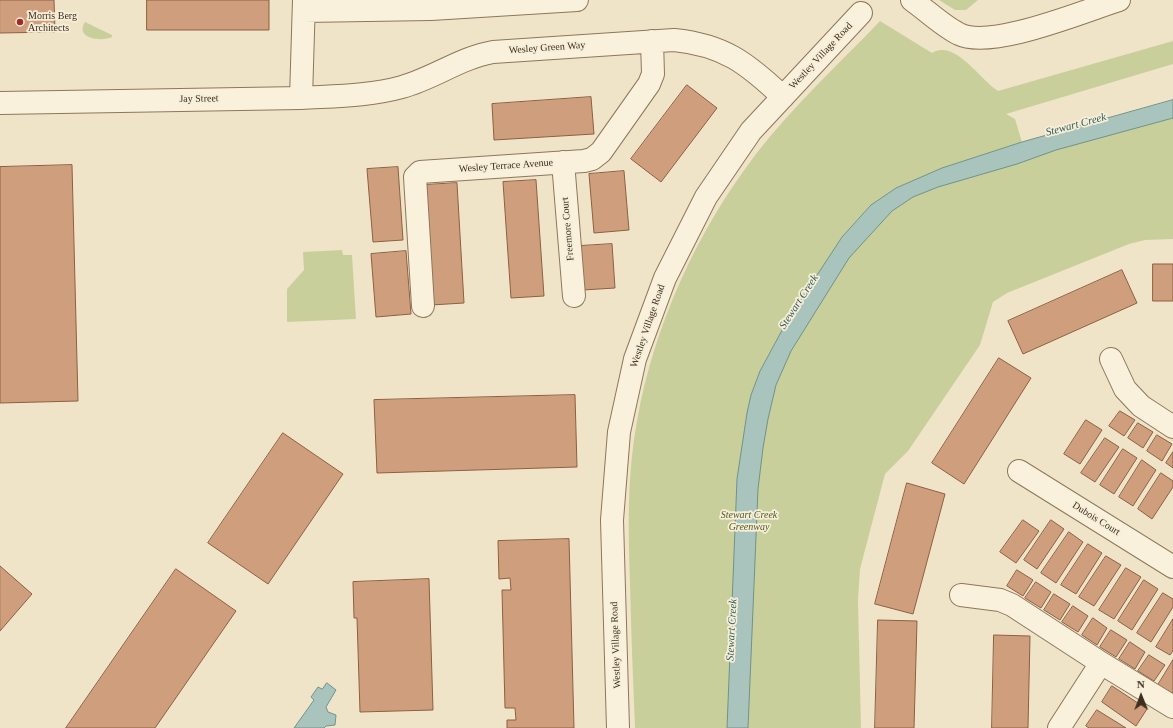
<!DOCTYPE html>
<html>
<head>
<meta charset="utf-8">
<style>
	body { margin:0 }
	#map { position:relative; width:1173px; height:728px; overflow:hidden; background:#f0e4c8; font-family:"Times New Roman",serif }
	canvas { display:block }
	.north { position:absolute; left:1121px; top:676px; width:40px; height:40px; -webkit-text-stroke:3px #f7eed8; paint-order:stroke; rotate:359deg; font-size:11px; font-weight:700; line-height:16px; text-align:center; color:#3d2e20 }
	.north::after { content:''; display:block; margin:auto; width:14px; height:18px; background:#3d2e20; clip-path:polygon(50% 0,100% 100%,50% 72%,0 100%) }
</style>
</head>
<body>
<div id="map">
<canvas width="1173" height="728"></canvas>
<div class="north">N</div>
</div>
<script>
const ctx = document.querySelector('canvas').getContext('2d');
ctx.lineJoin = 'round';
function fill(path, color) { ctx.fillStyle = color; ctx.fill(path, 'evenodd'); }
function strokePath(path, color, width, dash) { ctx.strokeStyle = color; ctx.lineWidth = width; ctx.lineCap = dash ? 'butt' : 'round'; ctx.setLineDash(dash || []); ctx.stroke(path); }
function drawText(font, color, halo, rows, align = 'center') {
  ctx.font = font + ' "Times New Roman",serif'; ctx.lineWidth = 3.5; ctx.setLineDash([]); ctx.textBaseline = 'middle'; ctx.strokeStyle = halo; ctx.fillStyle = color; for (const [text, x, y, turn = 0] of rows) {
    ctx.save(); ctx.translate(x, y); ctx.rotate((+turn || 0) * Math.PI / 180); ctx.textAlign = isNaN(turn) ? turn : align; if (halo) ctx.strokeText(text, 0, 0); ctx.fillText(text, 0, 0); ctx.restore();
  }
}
const green = new Path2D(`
	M939,0h39l-12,10h-11z
	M880,21l52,32c23,-14 48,27 66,38l175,-50v23l-167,50 9,5 7,23 -80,26 -46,20 -25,17 -29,32 -55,84 -27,50 -9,24 5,4 78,-140 65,-60 169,-63 105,-29v132l-28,1 -16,4 -122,49 -14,9 -13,43 -72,106 -23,23 -25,95 -2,32 3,127h-226c-2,-49 -4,-97 -5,-146 -2,-53 -3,-108 7,-161 17,-96 60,-190 119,-267 37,-48 82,-89 124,-133z
	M85,22l27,13v2c-9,5 -38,2 -27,-15z
	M342,250l1,5h9l4,64 -69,3v-33l17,-19 -1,-18z`);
const water = new Path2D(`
	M1173,100v18l-117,32 -39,14 -79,23 -25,10 -21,14 -43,47 -58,93 -15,34 -8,34 -5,29 -5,41 -10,239h-21l10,-249 10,-66 4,-18 9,-24 27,-50 55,-84 29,-32 25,-17 46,-20 80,-26z
	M327,683l9,7 -10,17 2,5 8,3 -1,10 -9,1 -2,2h-30l20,-28 -3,-3 7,-10 4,2z`);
const building = new Path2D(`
	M0,0h54l1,32 -55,1z
	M147,0h122v30h-122z
	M687,85l30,23 -56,74 -30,-23z
	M591,97l3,37 -100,6 -2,-36z
	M72,165l6,236 -78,2v-236z
	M398,167l5,73 -30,2 -6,-73z
	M624,171l5,59 -35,3 -5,-59z
	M536,180l8,116 -33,2 -8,-116z
	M457,183l7,120 -33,2 -6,-120z
	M612,244l3,44 -32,2 -3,-44z
	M406,251l5,63 -35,3 -5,-63z
	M1153,264h20v37h-20z
	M1122,270l15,33 -114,51 -15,-33z
	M999,358l32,20 -67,106 -32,-21z
	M575,395l2,72 -200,6 -3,-73z
	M1120,411l15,9 -11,16 -15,-10z
	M1086,420l16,10 -22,34 -16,-10z
	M1138,423l15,9 -10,16 -15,-10z
	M283,433l60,41 -75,110 -60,-41z
	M1157,435l15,9 -10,17 -15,-10z
	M1105,438l14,9 -24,35 -14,-9z
	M1123,449l14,9 -23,36 -14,-9z
	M1173,452v16l-7,-5z
	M1142,460l14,10 -23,36 -14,-9z
	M1161,473l12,8v6l-21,32 -14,-10z
	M907,483l38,11 -32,120 -38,-10z
	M1023,520l16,11 -23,32 -16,-11z
	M1051,520l13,9 -27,40 -13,-9z
	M1069,532l14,10 -27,41 -15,-10z
	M569,539l5,189h-67v-8h9l-1,-12h-10l-3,-118h9l-1,-12 -11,1 -1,-38z
	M1088,544l14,9 -26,41 -15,-9z
	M1106,556l15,9 -27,41 -15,-9z
	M0,566l32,28 -32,37z
	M1126,568l15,9 -27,42 -15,-9z
	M176,569l60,42 -81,117h-89z
	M1017,570l16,10 -10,16 -16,-10z
	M429,579l4,131 -73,2 -3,-94h-3l-1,-36z
	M1144,580l14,9 -26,41 -14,-9z
	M1036,582l15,10 -10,16 -16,-10z
	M1163,593l10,6v8l-22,35 -14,-9z
	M1054,594l16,10 -10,16 -16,-10z
	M1073,606l15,10 -10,16 -16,-10z
	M1093,618l14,10 -10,17 -15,-10z
	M1173,619v32l-3,4 -14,-8z
	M878,620l39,1 -3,107h-39z
	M1111,630l16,10 -11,17 -16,-10z
	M994,635l36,1 -2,92h-36z
	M1130,642l15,10 -10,17 -16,-10z
	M1149,655l16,10 -11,16 -16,-10z
	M1173,660v34l-15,-9z
	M1112,686l35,23 -11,17 -34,-24z
	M1097,710l29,18h-37l-3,-2z`);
const minor = new Path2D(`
	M912,0c14,10 32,27 47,34 32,16 125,-23 160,-34
	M304,11l127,-2 146,-9
	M301,98c32,-2 69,-2 101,-11 32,-9 58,-29 91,-35l181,-12c50,5 73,23 109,57
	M0,103l301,-5 3,-98
	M563,162l11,134
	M423,306l-8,-129 5,-5 164,-11 8,-2 9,-7 48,-68 4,-10 -1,-33
	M1111,359l14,30 16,17 32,21
	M1019,471l154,96
	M961,595l39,5 12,5 89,58
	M618,728l-6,-208 7,-88 16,-73 30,-81 41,-81 45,-66 110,-118
	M1059,728l42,-65 72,44`);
const markers = [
	[20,22,4,"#9e2a2b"]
];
const poiNames = [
	["Morris Berg",28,16],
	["Architects",28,28]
];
const streetNames = [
	["Wesley Green Way",547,48,-4],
	["Westley Village Road",821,56,-47],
	["Jay Street",199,99,-1],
	["Wesley Terrace Avenue",506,166,-4],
	["Freemore Court",568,229,-95],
	["Westley Village Road",648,326,-71],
	["Dubois Court",1096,519,32],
	["Westley Village Road",616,645,-92]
];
const parkNames = [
	["Stewart Creek",749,515],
	["Greenway",749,527]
];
const waterNames = [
	["Stewart Creek",1076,125,-15],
	["Stewart Creek",799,302,-57],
	["Stewart Creek",732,630,-87]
];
fill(green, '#c9cf9b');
fill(water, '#a9c4bc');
strokePath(water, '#6f938a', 1);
fill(building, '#cf9f7d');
strokePath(building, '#8d5f41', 1);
strokePath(minor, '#8d765c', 24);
strokePath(minor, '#faf1dc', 22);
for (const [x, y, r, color] of markers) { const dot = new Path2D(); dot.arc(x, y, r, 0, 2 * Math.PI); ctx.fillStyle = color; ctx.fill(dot); strokePath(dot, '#f7eed8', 1.5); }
drawText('10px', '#3d2e20', '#f7eed8', poiNames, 'left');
drawText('10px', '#3d2e20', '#f7eed8', streetNames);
drawText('italic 10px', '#4d5a26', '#f7eed8', parkNames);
drawText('italic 11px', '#2f5d5a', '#f7eed8', waterNames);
</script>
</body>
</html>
